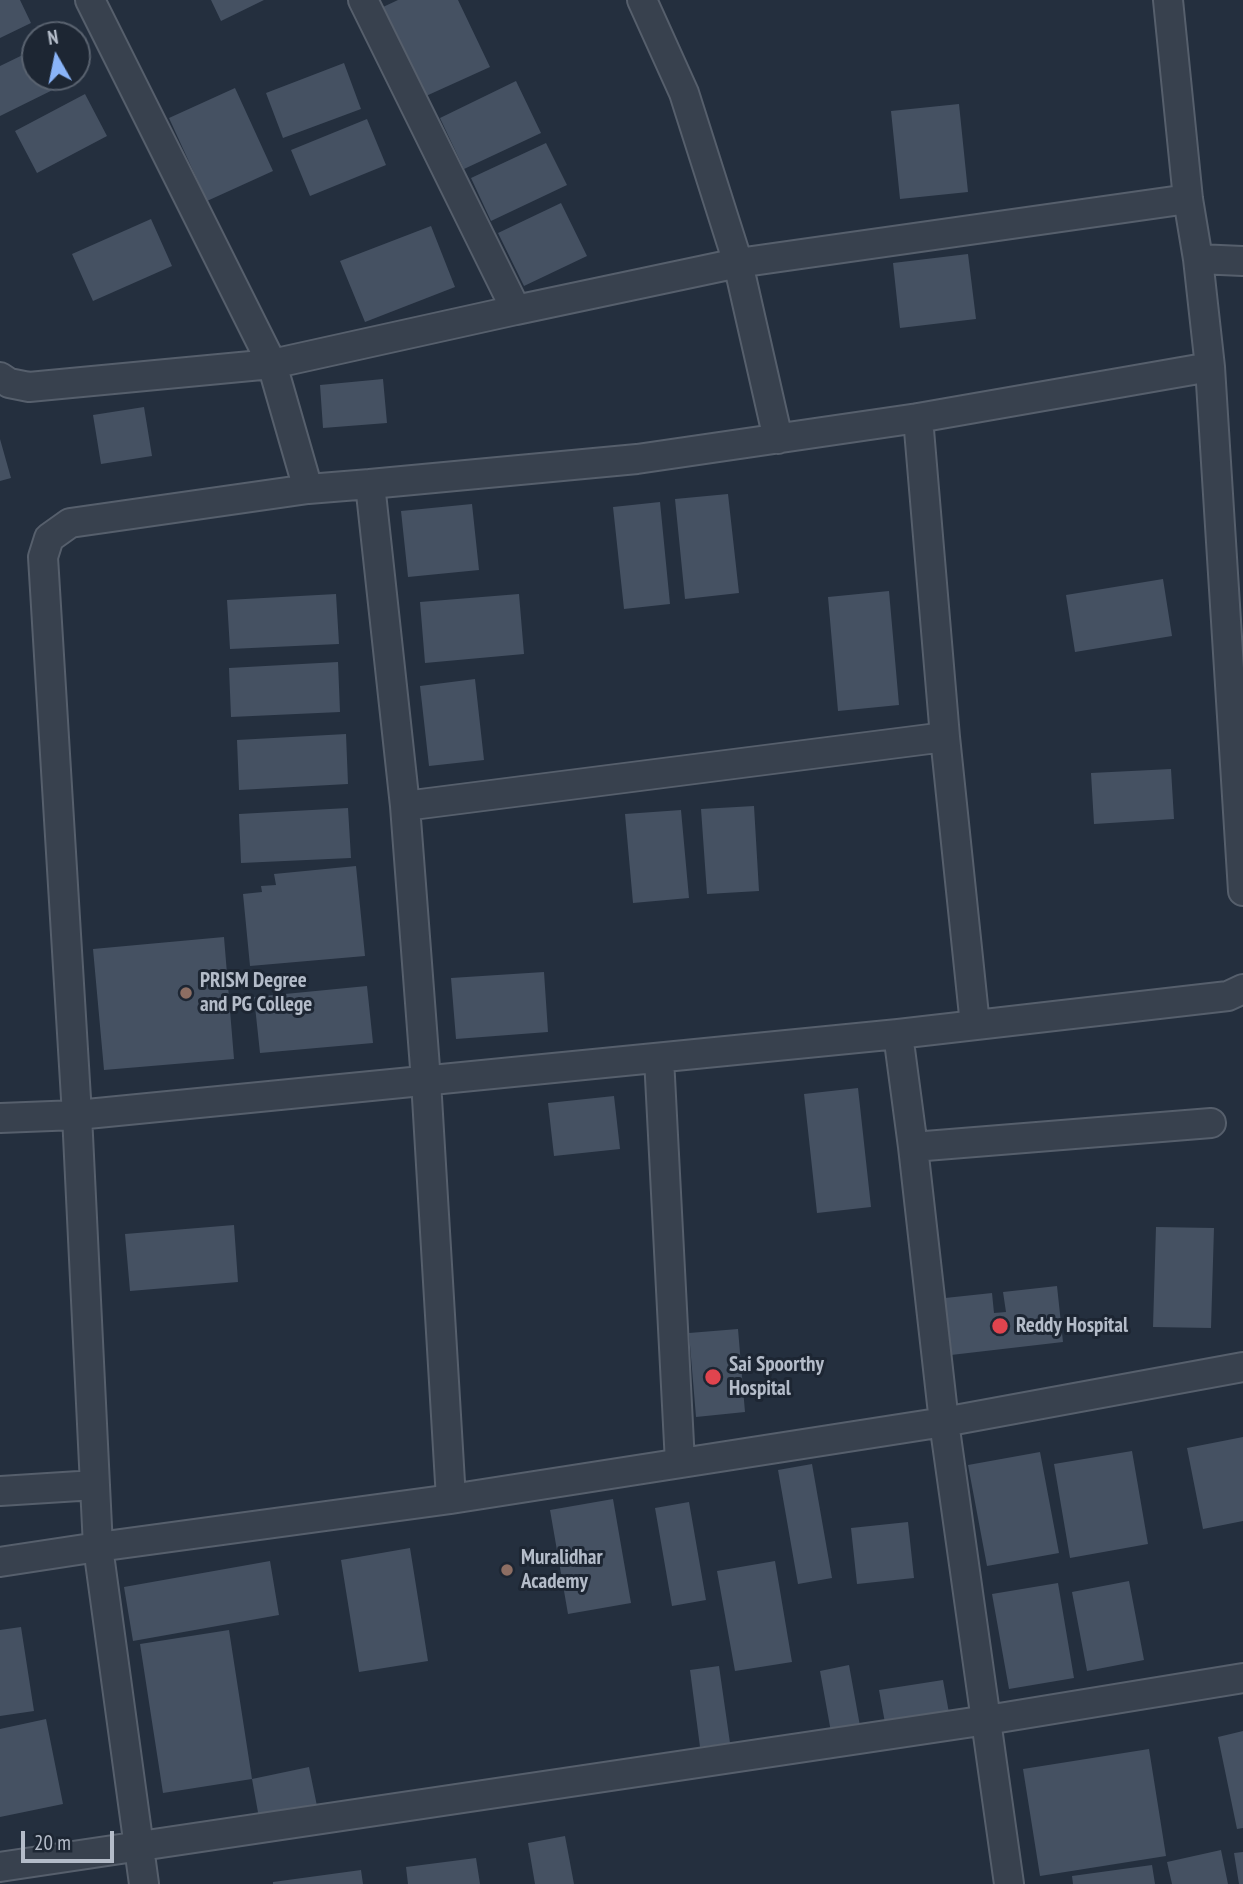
<!DOCTYPE html>
<html>
<head>
<meta charset="utf-8">
<style>
	body { margin:0 }
	#map { position:relative; width:1243px; height:1884px; overflow:hidden; background:#242f3e; font-family:"PT Sans Narrow",sans-serif }
	canvas { display:block }
	.north { position:absolute; left:21px; top:21px; width:70px; height:70px; box-sizing:border-box; background:#1d2633; border:2px solid #59626f; border-radius:50%; rotate:351deg; font-size:19px; font-weight:700; line-height:28px; text-align:center; color:#b4bcc9 }
	.north::after { content:''; display:block; margin:auto; width:24px; height:32px; background:#8ab4f8; clip-path:polygon(50% 0,100% 100%,50% 72%,0 100%) }
	.scale { position:absolute; left:21px; top:1831px; width:93px; height:32px; box-sizing:border-box; border:4px solid #b4bcc9; border-top:0; padding-left:9px; font-size:21px; line-height:24px; white-space:nowrap; color:#b4bcc9; -webkit-text-stroke:5px #1d2633; paint-order:stroke }
</style>
</head>
<body>
<div id="map">
<canvas width="1243" height="1884"></canvas>
<div class="north">N</div>
<div class="scale">20 m</div>
</div>
<script>
const ctx = document.querySelector('canvas').getContext('2d');
ctx.lineJoin = 'round';
function fill(path, color) { ctx.fillStyle = color; ctx.fill(path, 'evenodd'); }
function strokePath(path, color, width, dash) { ctx.strokeStyle = color; ctx.lineWidth = width; ctx.lineCap = dash ? 'butt' : 'round'; ctx.setLineDash(dash || []); ctx.stroke(path); }
function drawText(font, color, halo, rows, align = 'center') {
  ctx.font = font + ' "PT Sans Narrow",sans-serif'; ctx.lineWidth = 6; ctx.setLineDash([]); ctx.textBaseline = 'middle'; ctx.strokeStyle = halo; ctx.fillStyle = color; for (const [text, x, y, turn = 0] of rows) {
    ctx.save(); ctx.translate(x, y); ctx.rotate((+turn || 0) * Math.PI / 180); ctx.textAlign = isNaN(turn) ? turn : align; if (halo) ctx.strokeText(text, 0, 0); ctx.fillText(text, 0, 0); ctx.restore();
  }
}
const building = new Path2D(`
	M0,0h20l11,23 -31,15z
	M211,0h53l-43,21z
	M398,0h60l32,67 -64,29 -43,-89z
	M35,49v28h44l-79,39v-50z
	M344,63l17,46 -78,29 -17,-45z
	M516,81l25,52 -77,36 -24,-51z
	M235,88l38,83 -66,30 -38,-83z
	M85,94l22,42 -70,37 -22,-42z
	M959,104l9,88 -68,7 -9,-88z
	M367,119l19,46 -76,31 -19,-46z
	M546,143l21,42 -76,36 -20,-43z
	M561,203l26,53 -63,30 -26,-53z
	M151,219l21,47 -79,35 -21,-47z
	M431,226l24,61 -90,35 -25,-61z
	M968,254l8,65 -76,9 -7,-65z
	M383,379l4,44 -64,5 -3,-43z
	M144,407l8,49 -51,8 -8,-49z
	M0,439l11,39 -11,3z
	M728,494l11,99 -54,6 -10,-100z
	M660,502l10,102 -46,5 -11,-102z
	M472,504l7,66 -71,7 -7,-66z
	M1163,579l9,57 -97,16 -9,-57z
	M889,591l10,114 -61,6 -10,-114z
	M336,594l3,50 -109,5 -3,-49z
	M519,594l5,60 -99,9 -5,-61z
	M338,662l2,50 -109,5 -2,-49z
	M475,679l9,81 -55,6 -9,-80z
	M346,734l2,50 -109,6 -2,-50z
	M1171,769l3,50 -80,5 -3,-51z
	M754,806l5,85 -52,3 -6,-85z
	M348,808l3,50 -110,5 -2,-49z
	M681,810l8,88 -56,5 -8,-89z
	M356,866l9,90 -115,10 -7,-72 19,-2 -1,-6 15,-1 -2,-11z
	M224,937l10,122 -130,11 -11,-121z
	M544,972l4,60 -92,7 -5,-61z
	M367,986l6,57 -113,10 -6,-56z
	M858,1088l13,119 -54,6 -13,-119z
	M614,1096l6,53 -66,7 -6,-53z
	M234,1225l4,57 -108,9 -5,-57z
	M1156,1227l58,1 -3,100 -58,-1z
	M1057,1286l6,56 -112,13 -6,-57 47,-5 2,20 12,-1 -3,-20z
	M738,1329l7,83 -49,5 -7,-84z
	M1243,1437v84l-40,8 -16,-81z
	M1132,1451l16,93 -78,14 -16,-94z
	M1040,1452l19,101 -72,13 -19,-101z
	M812,1464l20,114 -34,6 -20,-114z
	M613,1499l18,104 -63,11 -18,-104z
	M689,1502l17,98 -34,6 -17,-98z
	M908,1522l6,56 -57,6 -6,-56z
	M410,1548l18,113 -69,11 -18,-112z
	M270,1561l9,54 -146,26 -9,-54z
	M775,1561l17,101 -57,9 -18,-100z
	M1129,1581l15,79 -57,11 -15,-79z
	M1058,1583l16,95 -65,11 -17,-95z
	M21,1627l13,84 -34,5v-86z
	M229,1630l23,149 -89,14 -23,-149z
	M849,1665l11,61 -29,6 -11,-61z
	M719,1666l11,77 -30,4 -10,-77z
	M943,1680l6,33 -64,10 -6,-33z
	M46,1719l17,85 -63,13v-88z
	M1243,1731v97l-6,1 -19,-92z
	M1149,1749l17,107 -126,20 -17,-107z
	M309,1767l8,39 -58,12 -7,-39z
	M565,1836l9,48h-39l-7,-41z
	M1221,1850l7,34h-56l-5,-22z
	M1243,1852v32h-4l-5,-31z
	M476,1858l4,26h-72l-2,-17z
	M1152,1865l3,19h-82l-1,-8z
	M361,1870l2,14h-90v-2z`);
const street = new Path2D(`
	M90,0l182,364 36,125
	M363,0l153,310 222,-47 450,-64
	M642,0l42,93 54,170 40,176
	M1168,0l20,199 10,60 12,108 33,524
	M1198,259l45,2
	M0,377l9,6 20,4 243,-23 244,-54
	M918,418l27,319
	M370,484l267,-25 281,-41 292,-51
	M405,806l540,-69 30,288
	M898,1034l15,113 31,275 65,462
	M659,1058l21,405
	M0,1118l77,-3 821,-81 330,-38 15,-7
	M913,1147l298,-24
	M0,1491l95,-6
	M451,1499l-25,-418 -21,-275 -35,-322 -62,5 -238,34 -21,15 -6,19 34,558 21,432 353,-48 493,-77 299,-55
	M0,1562l98,-15 46,337
	M0,1867l987,-147 256,-42`);
const markers = [
	[186,993,7,"#8d6e63"],
	[1000,1326,9,"#e0444e"],
	[713,1377,9,"#e0444e"],
	[507,1570,7,"#8d6e63"]
];
const poiNames = [
	["PRISM Degree",200,981],
	["and PG College",200,1005],
	["Reddy Hospital",1016,1326],
	["Sai Spoorthy",729,1365],
	["Hospital",729,1389],
	["Muralidhar",521,1558],
	["Academy",521,1582]
];
fill(building, '#455162');
strokePath(street, '#565f6c', 32);
strokePath(street, '#38414e', 28);
for (const [x, y, r, color] of markers) { const dot = new Path2D(); dot.arc(x, y, r, 0, 2 * Math.PI); ctx.fillStyle = color; ctx.fill(dot); strokePath(dot, '#1d2633', 2.5); }
drawText('bold 21px', '#b4bcc9', '#1d2633', poiNames, 'left');
</script>
</body>
</html>
